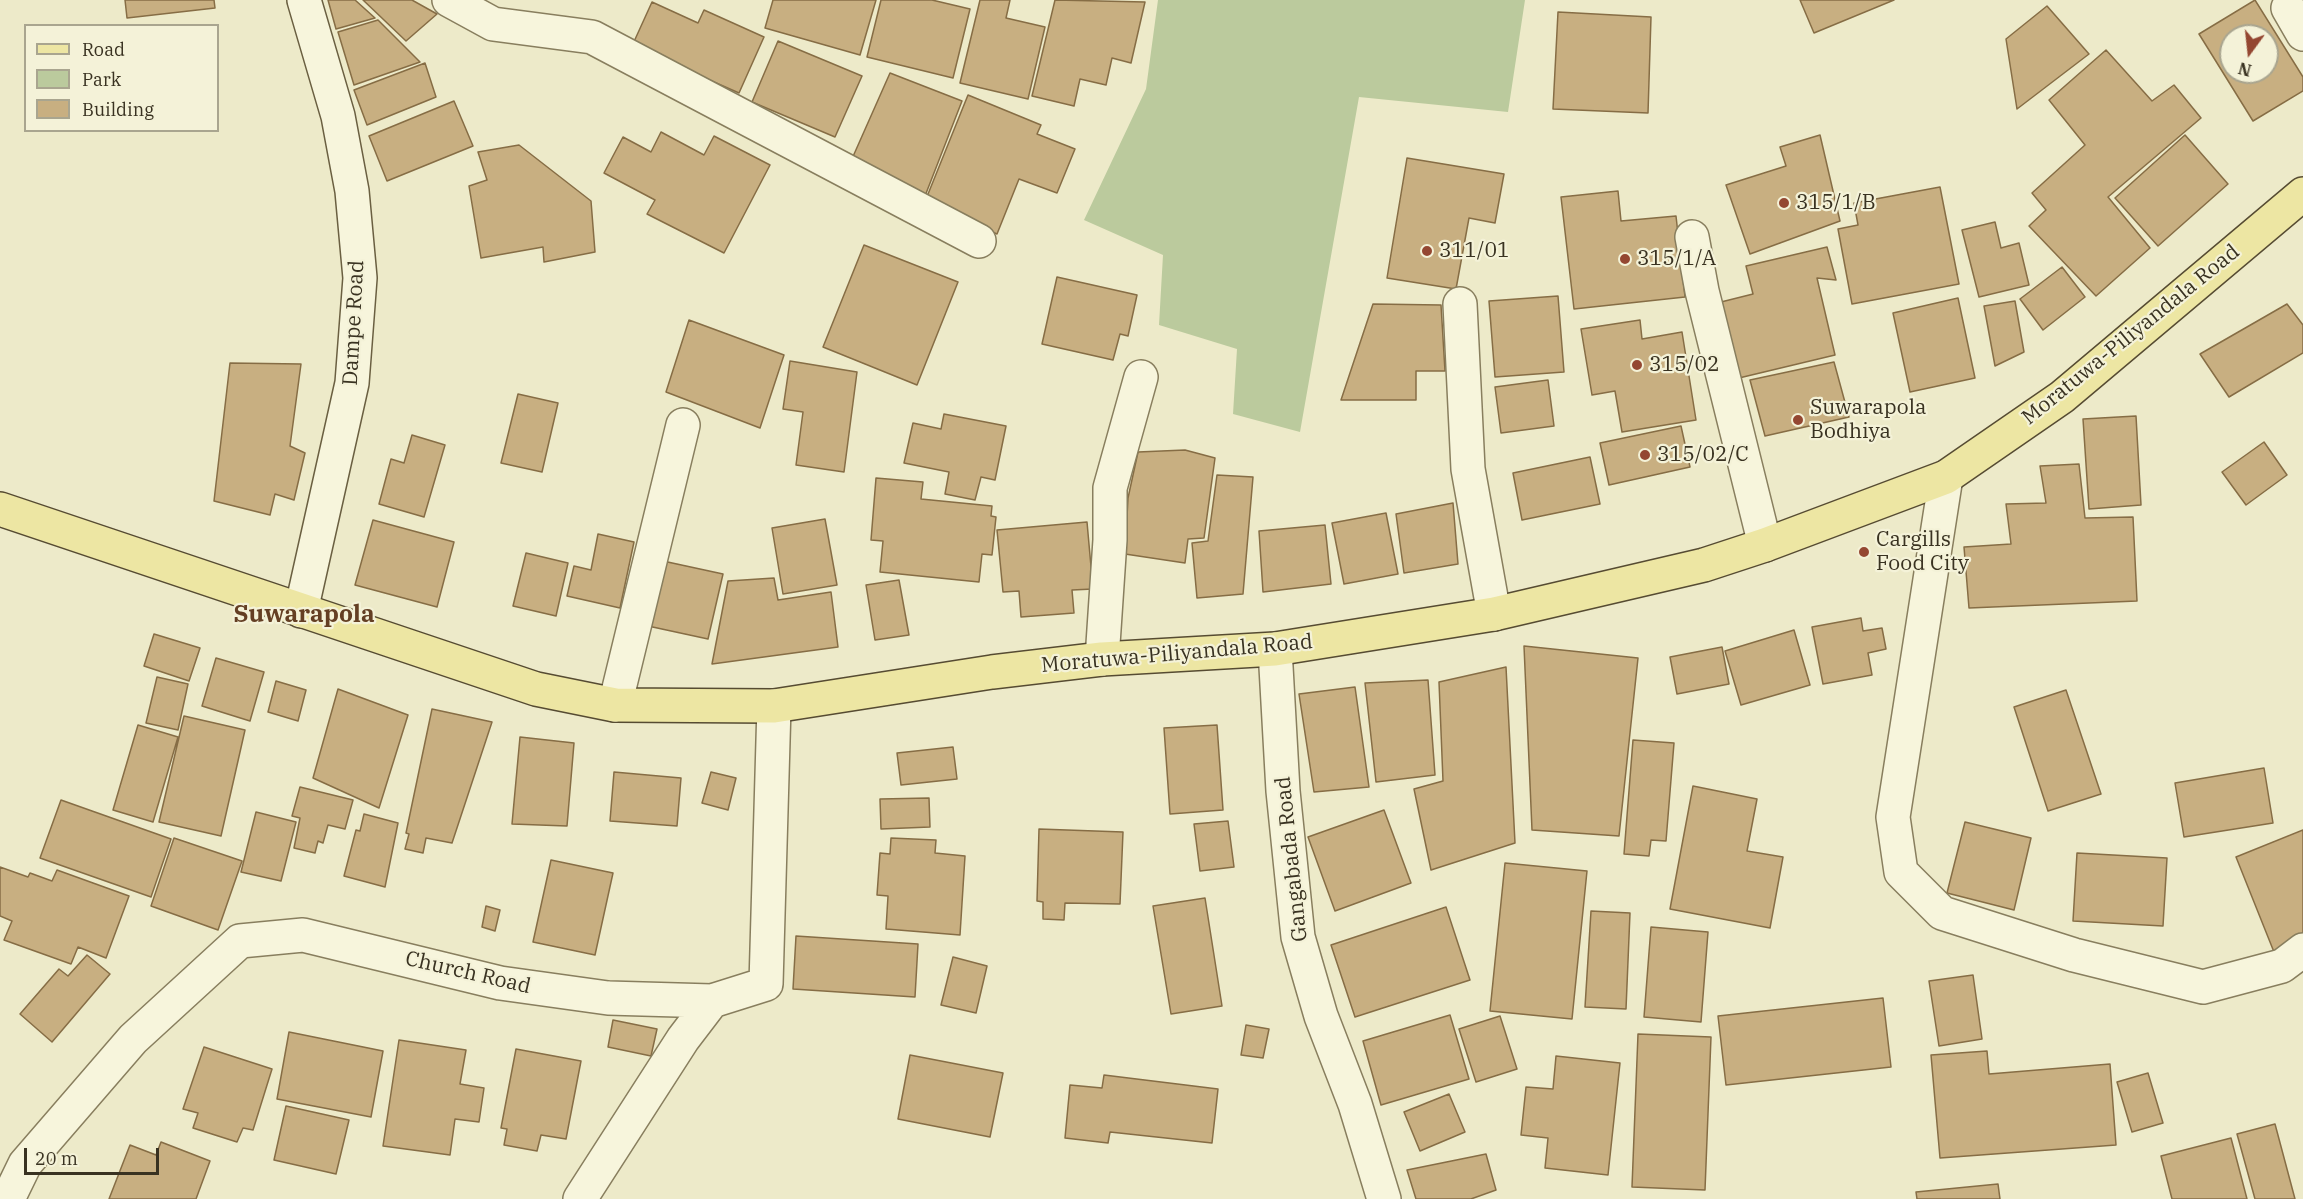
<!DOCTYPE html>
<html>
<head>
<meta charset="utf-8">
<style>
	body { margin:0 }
	#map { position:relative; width:2303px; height:1199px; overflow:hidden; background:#edeac9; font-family:"IBM Plex Serif",serif }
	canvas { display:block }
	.legend { position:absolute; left:24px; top:24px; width:195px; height:108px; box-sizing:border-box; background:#f4f2d8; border:2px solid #a9a58f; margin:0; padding:8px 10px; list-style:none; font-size:18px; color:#393221 }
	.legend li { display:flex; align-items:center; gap:12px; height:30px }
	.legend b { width:30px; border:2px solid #a9a58f }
	.north { position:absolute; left:2219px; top:24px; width:60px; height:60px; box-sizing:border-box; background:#f4f2d8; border:2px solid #a9a58f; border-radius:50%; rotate:195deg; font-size:16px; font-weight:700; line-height:24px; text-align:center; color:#393221 }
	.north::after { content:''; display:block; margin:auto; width:21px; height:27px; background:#944731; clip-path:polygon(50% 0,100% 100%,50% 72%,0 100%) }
	.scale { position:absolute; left:24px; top:1148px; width:135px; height:27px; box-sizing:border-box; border:3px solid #393221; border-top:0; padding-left:8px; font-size:18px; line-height:21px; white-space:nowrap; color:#393221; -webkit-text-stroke:4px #f4f2d8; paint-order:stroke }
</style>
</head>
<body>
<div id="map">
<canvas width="2303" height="1199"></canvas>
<ul class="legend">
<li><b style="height:8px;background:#ede6a3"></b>Road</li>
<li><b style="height:16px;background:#bbca9d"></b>Park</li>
<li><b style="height:16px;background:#c8af81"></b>Building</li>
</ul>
<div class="north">N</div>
<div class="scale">20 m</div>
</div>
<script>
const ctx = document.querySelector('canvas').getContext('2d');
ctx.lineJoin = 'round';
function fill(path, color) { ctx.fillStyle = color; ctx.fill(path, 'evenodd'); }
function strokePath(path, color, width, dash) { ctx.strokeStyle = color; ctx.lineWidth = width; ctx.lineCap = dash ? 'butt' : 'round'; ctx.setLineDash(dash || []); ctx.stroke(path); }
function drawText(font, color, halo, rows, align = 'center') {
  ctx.font = font + ' "IBM Plex Serif",serif'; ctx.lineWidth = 4.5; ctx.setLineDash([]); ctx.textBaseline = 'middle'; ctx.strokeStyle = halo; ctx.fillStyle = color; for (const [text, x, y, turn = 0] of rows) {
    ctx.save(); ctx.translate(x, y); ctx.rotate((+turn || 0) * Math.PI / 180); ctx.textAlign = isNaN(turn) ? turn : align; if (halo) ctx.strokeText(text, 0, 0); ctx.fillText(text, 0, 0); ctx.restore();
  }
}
const green = new Path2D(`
	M1158,0h367l-17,112 -149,-15 -59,335 -67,-18 4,-65 -78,-24 4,-70 -79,-35 62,-131z`);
const building = new Path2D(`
	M125,0h89l1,8 -88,10z
	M328,0h27l20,18 -39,11z
	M363,0h49l25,14 -31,27z
	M773,0h103l-16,55 -95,-27z
	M881,0h51l38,9 -17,69 -86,-21z
	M980,0h30l-4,18 39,9 -17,72 -68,-16z
	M1055,0l90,2 -14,61 -19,-5 -6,27 -26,-6 -6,27 -42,-10z
	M1800,0h94l-80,33z
	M2255,0l48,77v14l-50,30 -54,-87zM2231,36h36v36h-36z
	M652,2l46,21 6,-13 60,27 -25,56 -107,-47z
	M2047,6l42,48 -72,55 -11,-70z
	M1558,12l93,5 -3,96 -95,-4z
	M378,20l42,42 -66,23 -16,-53z
	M778,41l84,35 -27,61 -83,-35z
	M2106,50l46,51 22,-16 27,33 -93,79 42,51 -54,48 -67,-70 17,-16 -14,-17 53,-48 -36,-45z
	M425,63l11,34 -69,28 -13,-35z
	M890,73l72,28 -37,95 -74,-35z
	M968,95l73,30 -4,9 38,15 -18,44 -38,-14 -22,55 -73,-30z
	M454,101l19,45 -86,35 -18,-45z
	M661,132l43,23 10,-19 56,29 -46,88 -77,-39 8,-14 -51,-27 19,-36 28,15z
	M1820,135l20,86 -90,33 -24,-69 60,-19 -6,-19z
	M2185,135l43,49 -70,62 -43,-48z
	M519,145l72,56 4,51 -51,10 -1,-15 -62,11 -12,-72 18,-6 -9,-28z
	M1407,158l97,16 -9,49 -26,-5 -13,71 -69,-11z
	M1940,187l19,97 -107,20 -14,-75 20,-4 -4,-22z
	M1618,191l3,30 55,-5 9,81 -111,12 -13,-112z
	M1995,222l6,26 18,-5 10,42 -50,12 -17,-67z
	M864,245l94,37 -41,103 -94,-38z
	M1827,247l9,33 -19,-2 18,77 -96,23 -18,-76 32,-8 -7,-28z
	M2062,267l23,30 -42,33 -23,-31z
	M1057,277l80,18 -9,41 -8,-2 -7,26 -71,-16z
	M1558,296l6,76 -69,5 -6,-76z
	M1958,298l17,80 -65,14 -17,-79z
	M2015,301l9,51 -29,14 -11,-60z
	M1373,304l68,1 4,66h-29v29h-75z
	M2287,304l16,21v28l-74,44 -29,-43z
	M689,320l95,35 -24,73 -94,-36z
	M1640,320l2,19 40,-7 14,88 -74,12 -7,-41 -23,4 -11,-66z
	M790,361l67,11 -13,100 -48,-7 7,-53 -20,-3z
	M1834,362l15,55 -84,19 -15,-56z
	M230,363l71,1 -11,82 15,7 -11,47 -19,-6 -5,21 -56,-14z
	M1548,380l6,46 -53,7 -6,-46z
	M518,394l40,9 -16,69 -41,-9z
	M944,414l62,12 -11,54 -14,-3 -6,23 -30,-6 4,-22 -45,-9 9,-40 28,6z
	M2136,416l5,89 -52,4 -6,-90z
	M1681,426l9,41 -81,18 -9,-42z
	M412,435l33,10 -21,72 -45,-13 12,-45 13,4z
	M2264,442l23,33 -41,30 -24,-33z
	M1185,450l30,8 -11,80 -16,1 -3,24 -60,-9 3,-56 10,-46z
	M1590,457l10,47 -78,16 -9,-47z
	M2079,464l6,54 48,-1 4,84 -168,7 -5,-61 47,-3 -5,-40 40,-1 -6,-37z
	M1217,475l36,2 -10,117 -46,4 -5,-55 16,-2z
	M876,478l47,4 -2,17 71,7 -1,10 5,1 -4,38 -10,-1 -3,28 -99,-10 3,-31 -12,-1z
	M1453,503l5,61 -54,9 -8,-59z
	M1386,513l12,61 -54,10 -12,-61z
	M825,519l12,66 -54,9 -11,-66z
	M373,520l81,22 -17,65 -82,-22z
	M1087,522l6,67 -21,1 2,23 -53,4 -2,-26 -16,1 -6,-62z
	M1325,525l6,59 -68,8 -4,-61z
	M598,534l36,8 -14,66 -53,-12 7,-30 17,4z
	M526,553l42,10 -12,53 -43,-10z
	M663,561l60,13 -15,65 -60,-13z
	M774,578l4,22 53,-8 7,55 -126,17 16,-83z
	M899,580l10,55 -34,5 -9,-55z
	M1861,618l2,13 19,-3 4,21 -18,4 4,22 -49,9 -11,-57z
	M1794,630l16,55 -69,20 -16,-54z
	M154,634l46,14 -11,33 -45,-15z
	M1524,646l114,12 -19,178 -87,-6z
	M1722,647l7,37 -52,10 -7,-37z
	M216,658l48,14 -14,49 -48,-15z
	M1506,667l9,176 -84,27 -17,-81 29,-8 -4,-99z
	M157,677l31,7 -10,46 -32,-7z
	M1428,680l7,95 -59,7 -11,-99z
	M276,681l30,9 -8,31 -30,-9z
	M1355,687l14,100 -55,5 -15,-98z
	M338,689l70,26 -29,93 -66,-30z
	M2066,690l35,104 -53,17 -34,-104z
	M432,709l60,13 -40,121 -26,-5 -3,15 -18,-4 4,-15 -3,-1z
	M184,716l61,14 -24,106 -62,-14z
	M138,725l40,12 -25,85 -40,-12z
	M1217,725l6,85 -53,4 -6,-86z
	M520,737l54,6 -7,83 -55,-2z
	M1633,740l41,3 -8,98 -15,-1 -2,16 -25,-2z
	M953,747l4,32 -56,6 -4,-32z
	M2264,768l9,55 -89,14 -9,-54z
	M614,772l67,6 -4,48 -67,-5z
	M711,772l25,6 -8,32 -26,-7z
	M1693,786l64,13 -10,52 36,6 -13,71 -100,-19z
	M300,787l53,13 -8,29 -17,-4 -5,18 -5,-2 -3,12 -21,-5 6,-30 -8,-2z
	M929,798l1,29 -49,2 -1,-30z
	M61,800l110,39 -20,58 -111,-39z
	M1384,810l27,73 -76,28 -27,-74z
	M256,812l40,10 -15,59 -40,-9z
	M364,814l34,9 -13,64 -41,-11 12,-46 4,1z
	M1228,821l6,46 -34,4 -6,-47z
	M1965,822l66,16 -17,72 -67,-17z
	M1039,829l84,3 -3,72 -55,-1 -1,17 -21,-1v-17l-6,-1z
	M2303,830v110l-29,12 -38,-95z
	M174,838l68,23 -24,69 -67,-24z
	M891,838l45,2 -1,13 30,3 -5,79 -74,-6 2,-33 -11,-1 3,-42 10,1z
	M2077,853l90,5 -4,68 -90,-5z
	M551,860l62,13 -18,82 -62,-13z
	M1505,863l82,8 -15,148 -82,-8z
	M0,867l28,10 2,-4 22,8 5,-11 72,26 -23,62 -28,-11 -7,17 -67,-24 8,-19 -12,-5z
	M1205,898l17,108 -51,8 -18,-108z
	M486,906l14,4 -5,21 -13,-4z
	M1446,907l24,73 -115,37 -24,-72z
	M1591,911l39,2 -4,96 -41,-2z
	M1651,927l57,5 -7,90 -57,-5z
	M796,936l122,8 -3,53 -122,-8z
	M87,955l23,19 -58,68 -32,-28 39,-45 9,7z
	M953,957l34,9 -11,47 -35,-8z
	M1973,975l9,64 -43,7 -10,-65z
	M1883,998l8,69 -165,18 -8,-69z
	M1450,1015l19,64 -88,26 -18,-64z
	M1500,1016l17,53 -41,13 -17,-53z
	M613,1020l44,9 -6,27 -43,-9z
	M1246,1025l23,4 -6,29 -22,-3z
	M289,1032l94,19 -12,66 -94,-18z
	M1638,1034l73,3 -6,153 -73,-3z
	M399,1040l67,10 -6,34 24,4 -5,34 -24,-3 -5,36 -67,-9z
	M204,1047l68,22 -19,61 -10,-2 -6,14 -44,-14 5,-15 -15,-4z
	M516,1049l65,12 -15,78 -25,-4 -4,16 -33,-6 3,-16 -6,-1z
	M1987,1051l2,23 121,-10 6,81 -176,13 -9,-103z
	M910,1055l93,18 -13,64 -92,-18z
	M1556,1056l64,7 -12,112 -63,-7 3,-30 -27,-3 5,-48 27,2z
	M2148,1073l15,50 -31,9 -15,-50z
	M1104,1075l114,14 -6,54 -102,-11 -2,11 -43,-5 5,-53 32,3z
	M1449,1094l16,38 -45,19 -16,-39z
	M286,1106l63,14 -13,54 -62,-14z
	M2275,1124l20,75h-40l-18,-65z
	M2231,1138l16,61h-75l-11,-43z
	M161,1142l49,19 -14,38h-87l21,-54 26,10z
	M1486,1154l10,36 -25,9h-55l-9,-29z
	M1998,1184l2,15h-83l-1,-7z`);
const street = new Path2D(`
	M449,0l44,24 99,13 387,204
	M2288,8l15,26
	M1692,237l10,54 63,254
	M1460,304l8,165 26,145
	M1946,477l-53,340 8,55 41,41 132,42 129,32 79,-21 21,-16
	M1275,649l8,142 15,146 23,79 34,88 29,95
	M1102,659l8,-119v-52l31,-111
	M615,705l68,-280
	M8,1199l17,-35 108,-125 107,-98 63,-6 197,48 108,15 104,3 54,-17 8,-278
	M580,1199l103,-160 29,-38`);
const secondary = new Path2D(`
	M301,611l51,-228 8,-105 -8,-87 -14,-75 -34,-116`);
const primary = new Path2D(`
	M0,509l536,180 79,16 159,1 218,-34 110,-13 173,-10 219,-35 210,-49 61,-20 181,-68 116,-80 241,-203`);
const markers = [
	[1784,203,6,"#944731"],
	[1427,251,6,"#944731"],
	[1625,259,6,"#944731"],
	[1637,365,6,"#944731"],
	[1798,420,6,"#944731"],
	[1645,455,6,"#944731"],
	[1864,552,6,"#944731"]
];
const poiNames = [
	["315/1/B",1796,203],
	["311/01",1439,251],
	["315/1/A",1637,259],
	["315/02",1649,365],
	["Suwarapola",1810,408],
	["Bodhiya",1810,432],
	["315/02/C",1657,455],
	["Cargills",1876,540],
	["Food City",1876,564]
];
const streetNames = [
	["Dampe Road",354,323,-87],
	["Moratuwa-Piliyandala Road",2131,335,-39],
	["Moratuwa-Piliyandala Road",1177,654,-5],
	["Gangabada Road",1292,859,-96],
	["Church Road",468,973,13]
];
const quarterNames = [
	["Suwarapola",304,615]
];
fill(green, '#bbca9d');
fill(building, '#c8af81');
strokePath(building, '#866d45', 1.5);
strokePath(street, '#887e5e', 36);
strokePath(secondary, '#6a5f41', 36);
strokePath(primary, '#564b32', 36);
strokePath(street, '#f7f5dc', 33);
strokePath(secondary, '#f7f5dc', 33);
strokePath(primary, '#ede6a3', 33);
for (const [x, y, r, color] of markers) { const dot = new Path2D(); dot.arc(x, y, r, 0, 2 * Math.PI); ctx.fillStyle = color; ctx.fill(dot); strokePath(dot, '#f4f2d8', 2); }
drawText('21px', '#393221', '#f4f2d8', poiNames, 'left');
drawText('21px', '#393221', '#f4f2d8', streetNames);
drawText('bold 24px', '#643f23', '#f4f2d8', quarterNames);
</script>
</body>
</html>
